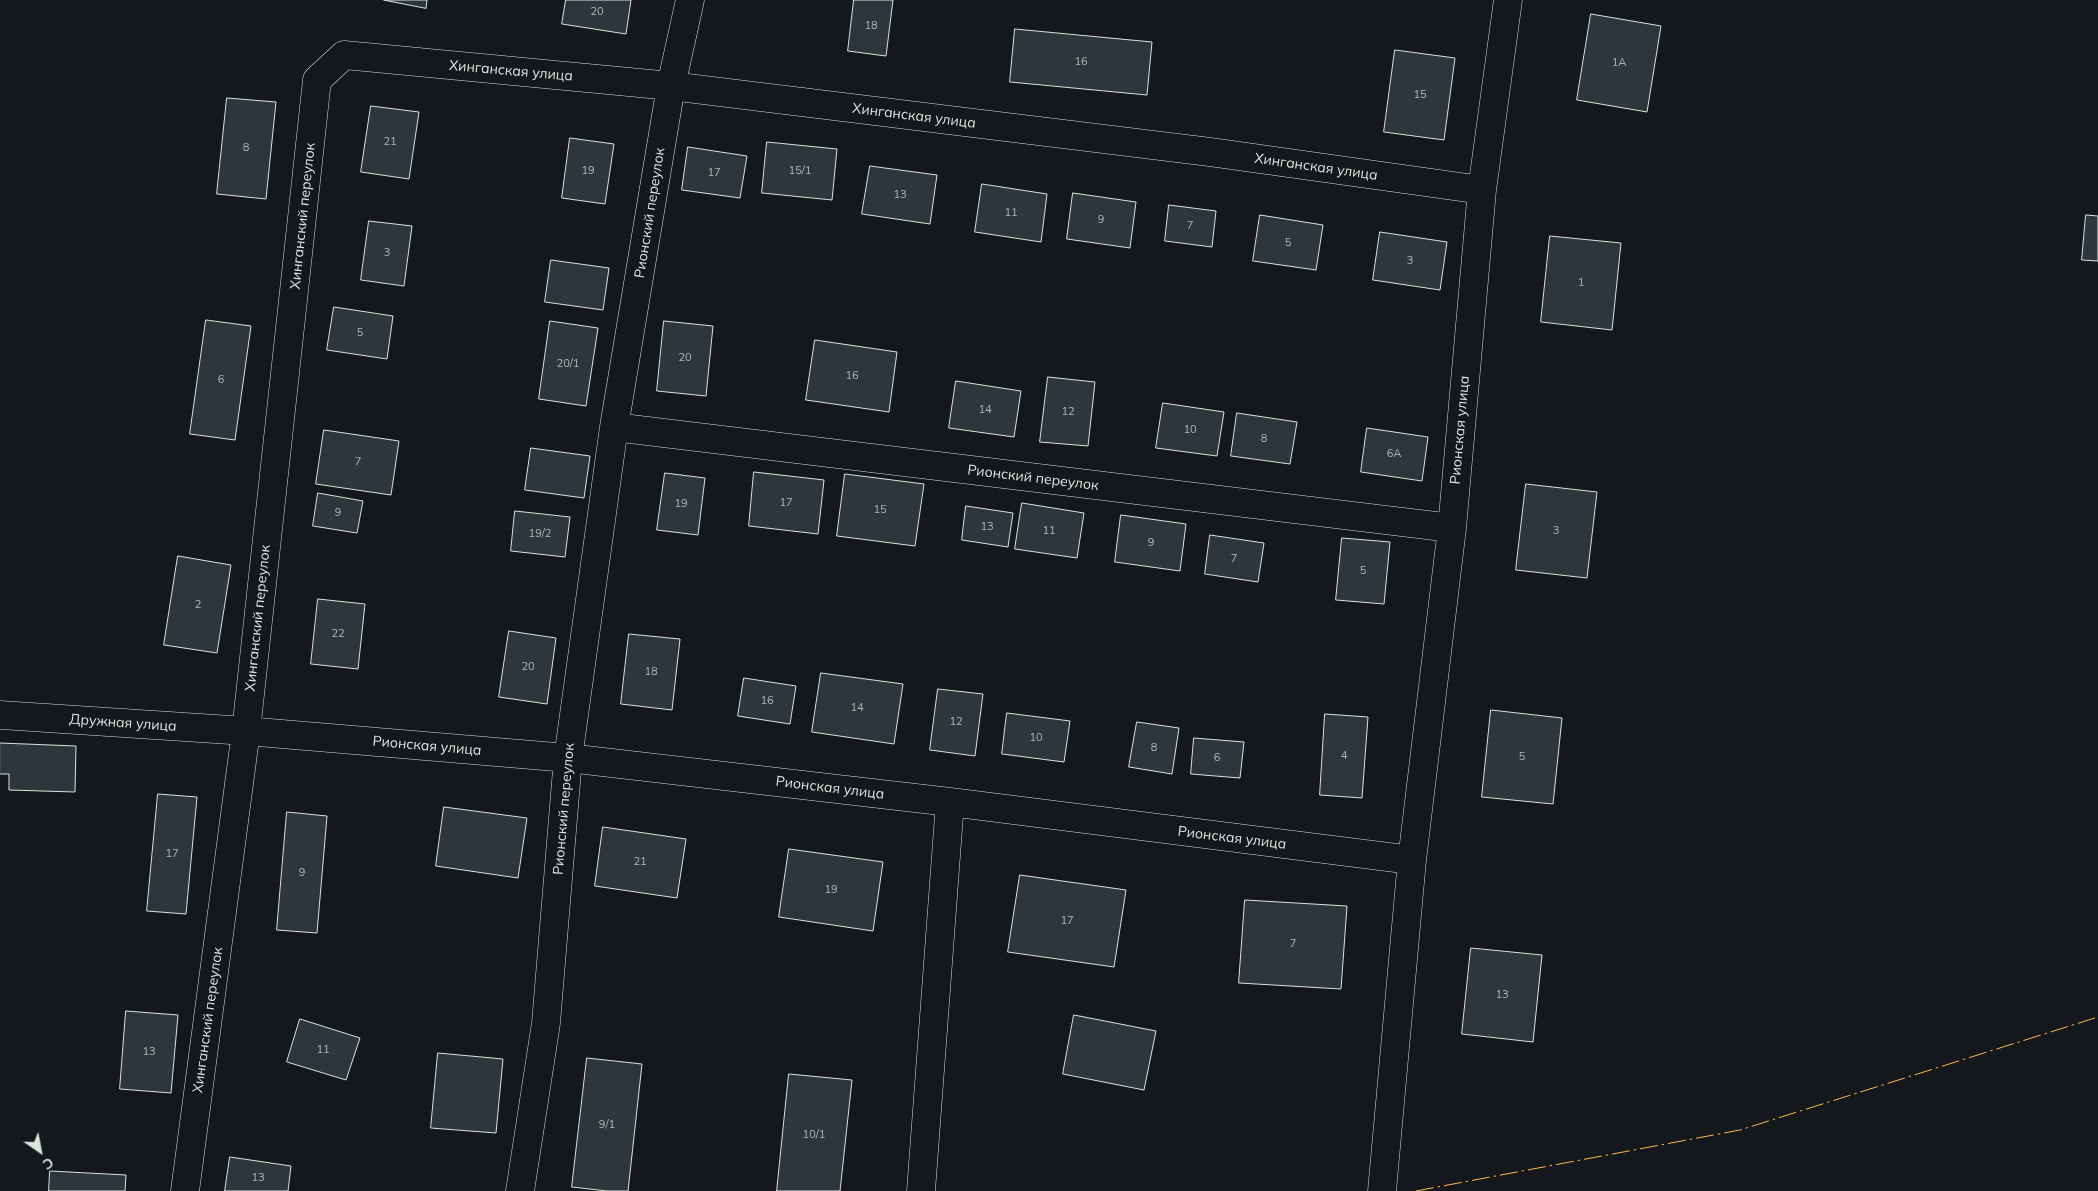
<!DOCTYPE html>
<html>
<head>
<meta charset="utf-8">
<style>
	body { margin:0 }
	#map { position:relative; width:2098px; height:1191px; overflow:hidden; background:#14181c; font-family:Mulish,sans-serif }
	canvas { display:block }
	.north { position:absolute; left:15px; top:1126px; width:50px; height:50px; -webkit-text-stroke:4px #14181c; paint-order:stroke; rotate:147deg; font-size:14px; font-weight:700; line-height:20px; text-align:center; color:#d8e6dc }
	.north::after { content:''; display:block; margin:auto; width:18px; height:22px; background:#d8e6dc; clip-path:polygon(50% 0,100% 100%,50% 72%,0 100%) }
</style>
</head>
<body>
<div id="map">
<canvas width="2098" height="1191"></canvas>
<div class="north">С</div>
</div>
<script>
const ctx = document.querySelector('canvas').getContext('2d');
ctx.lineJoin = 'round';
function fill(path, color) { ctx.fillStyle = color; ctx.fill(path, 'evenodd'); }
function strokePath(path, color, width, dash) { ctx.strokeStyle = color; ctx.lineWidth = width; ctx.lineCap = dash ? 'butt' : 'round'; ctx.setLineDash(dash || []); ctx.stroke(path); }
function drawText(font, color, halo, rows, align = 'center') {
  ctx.font = font + ' Mulish,sans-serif'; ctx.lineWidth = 4; ctx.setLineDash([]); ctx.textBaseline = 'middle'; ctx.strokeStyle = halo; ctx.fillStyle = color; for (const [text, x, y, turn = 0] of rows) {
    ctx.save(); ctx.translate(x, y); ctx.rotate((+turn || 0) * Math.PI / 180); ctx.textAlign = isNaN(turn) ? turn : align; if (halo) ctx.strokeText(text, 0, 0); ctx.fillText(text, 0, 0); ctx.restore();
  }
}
const building = new Path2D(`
	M384,0h43l-1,8z
	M566,0h65l-5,34 -64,-10z
	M854,0h39l-7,56 -38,-5z
	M1591,14l70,12 -14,86 -70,-12z
	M1015,29l137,13 -5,53 -137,-13z
	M1395,50l60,8 -11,82 -60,-8z
	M227,98l49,4 -10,97 -49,-5z
	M371,106l48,6 -10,67 -48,-7z
	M570,138l44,6 -9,60 -43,-6z
	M767,142l70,7 -5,51 -70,-7z
	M688,147l59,9 -7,42 -58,-8z
	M870,166l67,9 -7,49 -68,-10z
	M982,184l65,10 -6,48 -66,-10z
	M1073,193l63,9 -6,46 -63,-9z
	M1169,205l47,6 -4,36 -47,-6z
	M1260,215l63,10 -7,45 -63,-9z
	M2086,215l12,1v45l-16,-1z
	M369,221l43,5 -8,60 -43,-6z
	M1380,232l67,10 -7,48 -67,-10z
	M1550,236l71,7 -9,87 -71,-8z
	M551,260l58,8 -6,42 -58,-8z
	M334,307l59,9 -6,43 -60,-9z
	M206,320l45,6 -16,114 -45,-6z
	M550,321l48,7 -12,78 -47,-7z
	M664,321l49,5 -7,70 -49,-5z
	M815,340l82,12 -8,60 -83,-12z
	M1048,377l47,5 -7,64 -48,-4z
	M956,381l65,10 -7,46 -65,-9z
	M1163,403l61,9 -7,44 -61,-8z
	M1237,413l60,9 -7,42 -59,-8z
	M1367,428l61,9 -6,44 -61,-9z
	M324,430l75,11 -8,54 -75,-11z
	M531,448l59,8 -6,42 -59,-8z
	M754,472l70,8 -6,54 -69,-8z
	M665,473l40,5 -7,57 -41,-5z
	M845,474l79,10 -9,62 -78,-10z
	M1526,484l71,8 -10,86 -71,-8z
	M318,493l45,8 -6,32 -44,-7z
	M1022,503l62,10 -7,45 -62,-9z
	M966,506l47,7 -5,34 -46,-7z
	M515,511l55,6 -5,40 -54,-6z
	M1121,515l65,9 -6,47 -65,-9z
	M1210,535l54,8 -6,39 -53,-8z
	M1342,538l48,4 -6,62 -48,-4z
	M178,556l53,9 -14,88 -53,-8z
	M318,599l47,5 -7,65 -47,-5z
	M509,631l47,7 -9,66 -48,-7z
	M629,634l51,5 -8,71 -51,-6z
	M821,673l82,11 -9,60 -82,-12z
	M744,678l52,8 -6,38 -52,-8z
	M938,689l45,5 -8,62 -45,-6z
	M1491,710l71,8 -9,86 -71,-7z
	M1007,713l63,8 -6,41 -62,-8z
	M1325,714l43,3 -6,81 -42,-3z
	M1137,722l42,6 -7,46 -43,-7z
	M1194,738l50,4 -4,36 -49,-4z
	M0,743l76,3 -1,46 -66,-2v-16h-9z
	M158,794l39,3 -11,117 -39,-3z
	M444,807l83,11 -9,60 -82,-12z
	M287,812l40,4 -10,117 -40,-3z
	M603,827l83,12 -9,59 -82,-12z
	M789,849l94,13 -10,69 -94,-14z
	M1020,875l106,15 -12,77 -106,-15z
	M1245,900l102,6 -6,83 -102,-6z
	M1471,948l71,7 -9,87 -71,-8z
	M126,1011l52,4 -7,78 -51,-4z
	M1074,1015l82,16 -12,59 -81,-16z
	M300,1019l60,19 -14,42 -59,-18z
	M438,1053l65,6 -7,74 -65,-5z
	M587,1058l55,6 -14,127h-21l-35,-4z
	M789,1074l63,6 -12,111h-63z
	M230,1157l61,9 -3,25h-63z
	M50,1171l76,4 -1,16h-76z`);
const street = new Path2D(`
	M614,427l838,101
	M0,715l246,16 322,27 382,44 462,58
	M185,1191l61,-460 71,-651 27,-25 327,31 539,66 272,38
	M520,1191l26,-168 22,-265 46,-331 57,-341 19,-86
	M921,1191l29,-389
	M1382,1191l30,-331 40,-332 30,-338 26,-190`);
const power = new Path2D(`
	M1416,1191l324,-61 358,-113`);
const numberNames = [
	["20",597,12],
	["18",871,26],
	["16",1081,62],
	["1А",1619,63],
	["15",1420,95],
	["21",390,142],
	["8",246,148],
	["19",588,171],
	["15/1",800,171],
	["17",714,173],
	["13",900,195],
	["11",1011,213],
	["9",1101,220],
	["7",1190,226],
	["5",1288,243],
	["3",387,253],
	["3",1410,261],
	["1",1581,283],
	["5",360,333],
	["20",685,358],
	["20/1",568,364],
	["16",852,376],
	["6",221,380],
	["14",985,410],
	["12",1068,412],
	["10",1190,430],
	["8",1264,439],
	["6А",1394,454],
	["7",358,462],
	["17",786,503],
	["19",681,504],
	["15",880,510],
	["9",338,513],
	["13",987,527],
	["11",1049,531],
	["3",1556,531],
	["19/2",540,534],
	["9",1151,543],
	["7",1234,559],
	["5",1363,571],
	["2",198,605],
	["22",338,634],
	["20",528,667],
	["18",651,672],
	["16",767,701],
	["14",857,708],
	["12",956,722],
	["10",1036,738],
	["8",1154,748],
	["4",1344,756],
	["5",1522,757],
	["6",1217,758],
	["17",172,854],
	["21",640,862],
	["9",302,873],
	["19",831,890],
	["17",1067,921],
	["7",1293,944],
	["13",1502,995],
	["11",323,1050],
	["13",149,1052],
	["9/1",607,1125],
	["10/1",814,1135],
	["13",258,1178]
];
const streetNames = [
	["Хинганская улица",511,71,5],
	["Хинганская улица",914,116,7],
	["Хинганская улица",1316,167,8],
	["Рионский переулок",650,213,-81],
	["Хинганский переулок",303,216,-84],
	["Рионская улица",1460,430,-85],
	["Рионский переулок",1033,478,7],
	["Хинганский переулок",258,618,-84],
	["Дружная улица",123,723,4],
	["Рионская улица",427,746,5],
	["Рионская улица",830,788,7],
	["Рионский переулок",564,809,-85],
	["Рионская улица",1232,838,7],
	["Хинганский переулок",208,1020,-82]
];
fill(building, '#2c363c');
strokePath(building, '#d8e6dc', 1);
strokePath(street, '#d8e6dc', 29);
strokePath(street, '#14181c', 28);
strokePath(power, '#ffb74d', 1, [18, 4, 2.5, 4]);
drawText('11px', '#adbab4', null, numberNames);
drawText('14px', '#d8e6dc', '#14181c', streetNames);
</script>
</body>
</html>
